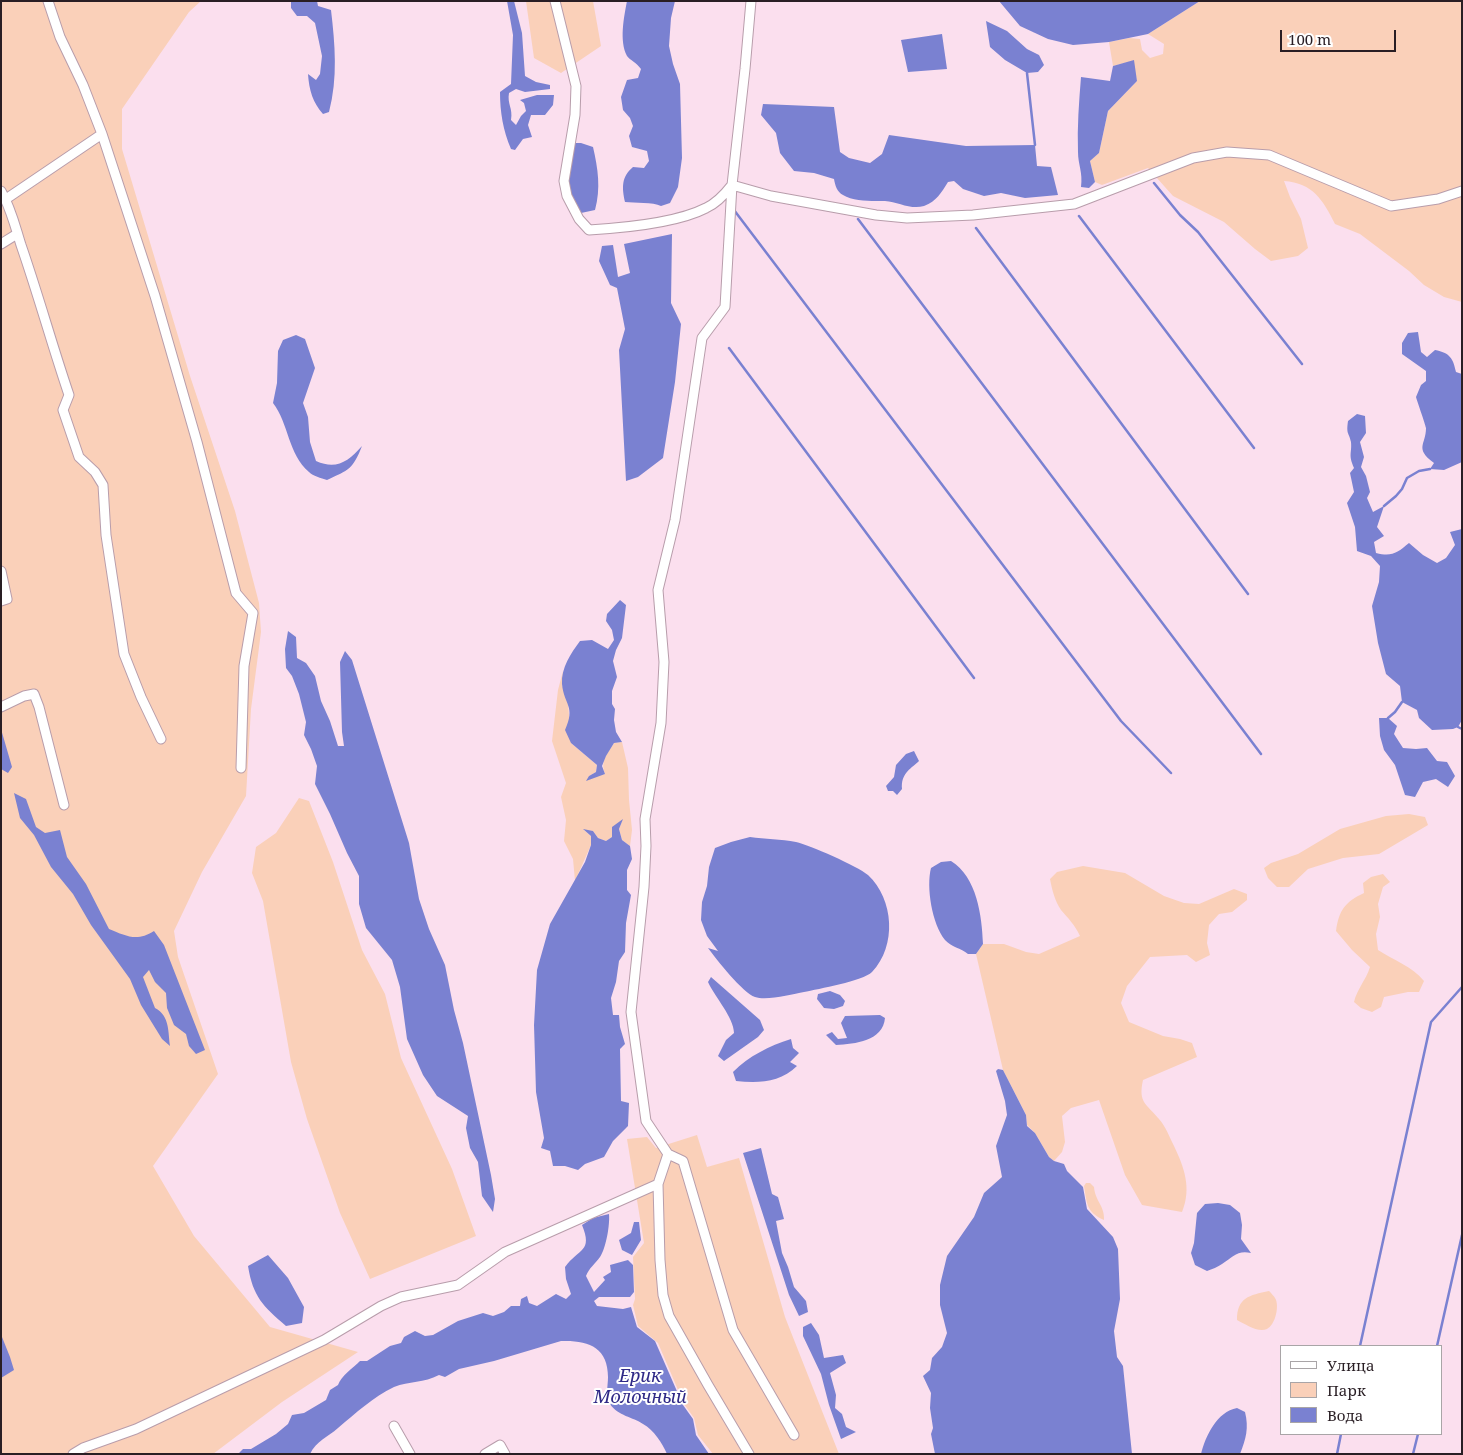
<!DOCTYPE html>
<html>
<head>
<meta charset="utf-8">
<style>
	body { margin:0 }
	#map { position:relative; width:1463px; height:1455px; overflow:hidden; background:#fbdfee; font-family:"Noto Serif",serif }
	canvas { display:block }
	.frame { position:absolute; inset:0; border:2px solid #291e24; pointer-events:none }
	.legend { position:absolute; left:1280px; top:1345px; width:162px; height:90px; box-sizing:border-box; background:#fff; border:1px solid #a9a5a7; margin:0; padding:6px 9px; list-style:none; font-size:15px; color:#291e24 }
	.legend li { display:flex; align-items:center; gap:10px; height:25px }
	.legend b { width:25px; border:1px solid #a9a5a7 }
	.scale { position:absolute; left:1280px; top:30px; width:116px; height:22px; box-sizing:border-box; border:2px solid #291e24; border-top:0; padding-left:6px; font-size:15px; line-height:18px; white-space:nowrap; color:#291e24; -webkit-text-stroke:4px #fff; paint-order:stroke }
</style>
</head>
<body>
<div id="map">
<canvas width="1463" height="1455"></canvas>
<div class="frame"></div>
<ul class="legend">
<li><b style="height:6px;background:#fff"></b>Улица</li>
<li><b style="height:14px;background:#fad0b9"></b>Парк</li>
<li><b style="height:14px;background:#7a81d1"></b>Вода</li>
</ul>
<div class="scale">100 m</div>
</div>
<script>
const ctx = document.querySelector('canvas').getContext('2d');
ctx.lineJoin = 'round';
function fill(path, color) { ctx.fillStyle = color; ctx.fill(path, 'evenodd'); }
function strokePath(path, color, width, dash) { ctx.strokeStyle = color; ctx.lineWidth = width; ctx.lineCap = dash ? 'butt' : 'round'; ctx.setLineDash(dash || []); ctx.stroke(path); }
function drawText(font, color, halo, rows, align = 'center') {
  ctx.font = font + ' "Noto Serif",serif'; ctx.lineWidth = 4; ctx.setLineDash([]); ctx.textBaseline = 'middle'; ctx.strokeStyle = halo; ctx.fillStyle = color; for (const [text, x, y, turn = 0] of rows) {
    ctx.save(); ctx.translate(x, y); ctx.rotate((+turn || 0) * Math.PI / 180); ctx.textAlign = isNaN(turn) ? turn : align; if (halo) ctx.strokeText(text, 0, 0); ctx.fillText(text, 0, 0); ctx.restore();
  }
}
const green = new Path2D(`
	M1,1h200l-12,11 -67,97v40l68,227 45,135 24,92 2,29 -10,77 -5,87 -44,76 -28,59 4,26 40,117 -65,92 41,70 76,91 88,25 -76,50 -69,52h-212z
	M526,1h67l8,45 -40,27 -27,-15z
	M1200,1h262v301l-18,-5 -20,-12 -15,-14 -49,-37 -25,-10c-12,-24 -22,-41 -51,-43l6,16 11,22 7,29 -10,8 -27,5 -16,-12 -31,-27 -51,-26 -25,-28 -46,17 -7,-3 -5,-21 9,-8 9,-42 29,-30 -4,-20 -20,5 -4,-24 20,-4 11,1 2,11 8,8 13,-4 1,-10 -16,-10z
	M563,671l-1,14 6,17 3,41 26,22 -1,7 -7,4 16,-2c-5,-13 2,-20 9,-31l8,-1 6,26 1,32 3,30 -2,16 -8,-6 -3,-11 3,-8 -10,16 -6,4 -8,-3 -5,-7 -9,-1 7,6v9l-16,36 -2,-22 -9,-18 2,-21 -5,-23 5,-14 -14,-42 6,-51z
	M299,798l10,3 24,61 29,88 23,44 16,64 51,111 24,67 -106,43 -30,-66 -33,-94 -16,-57 -28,-161 -11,-28 4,-26 20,-14z
	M1409,814l16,3 3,8 -49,29 -36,4 -35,11 -19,18h-12l-9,-9 -4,-10 7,-5 27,-9 42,-25 46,-13z
	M1083,866l42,7 39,23 20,7 15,1 35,-15 13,5v6l-15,12 -13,2 -10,11 -2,18 3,12 -14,7 -9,-7 -37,2 -23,29 -6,17 8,19 34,14 17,3 12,4 5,14 -54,23c-5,23 3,23 16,39 7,8 10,17 15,27 10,21 18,42 8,66l-40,-7 -17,-30 -26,-75 -28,8 -9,8 3,26 -3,10 -8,9 -5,-4 -14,-24 -8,-8 -1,-10 -23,-45 -27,-116 7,-10h21l22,8 13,2 41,-18c-5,-11 -12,-18 -19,-26 -6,-9 -9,-20 -11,-31l7,-7z
	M1383,874l7,8 -7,5 -5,17 2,13 -4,17 2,16c15,10 34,16 46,31l-5,11h-11l-24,5 -3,10 -9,5 -11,-4 -7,-6c3,-13 12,-22 16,-35l-18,-17 -16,-19c3,-21 9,-29 28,-38l-1,-10 8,-6z
	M697,1135l10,32 32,-9 46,159 54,137h-126l-15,-19 -4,-17 -10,-14 -26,-61 -20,-17 -5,-21 2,-6 -2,-42 11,-14 -17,-104 20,-2 9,11z
	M1086,1183h4l4,4c1,14 11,19 10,33 -18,-8 -17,-17 -20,-34z
	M1269,1291c2,2 6,6 7,9 3,8 -1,25 -9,29 -9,4 -22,-5 -30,-9 0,-22 12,-25 32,-29z`);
const water = new Path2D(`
	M291,1h26l1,5 13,4c4,34 7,68 -2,102l-6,2c-10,-11 -14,-24 -15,-40l8,6 4,-6 2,-18 -7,-33 -8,-7h-10l-6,-8z
	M507,1h7l8,32 3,43 11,6 14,3v4l-25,3 -9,-3 -7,4c-2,11 4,15 2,27l5,5 5,-9 5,-5 -2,-8 -4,-3 17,-5h17l-1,10 -8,10h-14l-3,10 4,12 -9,2 -8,11 -4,-1c-8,-19 -11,-37 -11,-57l11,-8 2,-49z
	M627,1h48l-4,17 -2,28 4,18 7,20 2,74 -4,29 -8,16 -9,3c-8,-4 -26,-3 -36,-4 -3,-14 -4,-25 8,-35l11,1 5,-7 -2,-10 -15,-4 -3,-11 4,-10 -3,-8 -7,-8 -2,-13 6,-17 11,-2 3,-9c-4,-6 -11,-9 -14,-13 -8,-15 -3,-39 0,-55z
	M999,1h201l-52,33 -39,8 -36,3 -25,-6 -28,-13z
	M986,21l21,10 20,18 12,6 5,10 -6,7 -11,1 -22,-13 -15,-13z
	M942,34l5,35 -39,3 -7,-32z
	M1134,60l3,21 -29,30 -9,42 -9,8 5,21 -6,6 -8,-1c2,-15 -3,-22 -3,-35 -1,-25 1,-50 3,-75l29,4 3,-15z
	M763,104l71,3 6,45 9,6 21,5 12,-9 7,-19 77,11 69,-1 2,21 14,1 7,28 -33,3 -24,-5 -17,3 -21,-7 -9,-8 -6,1c-7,11 -11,19 -24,24 -13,4 -26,-4 -39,-5 -12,0 -31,1 -42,-6 -6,-3 -8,-10 -9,-16l-20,-6 -20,-2 -14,-18 -4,-20 -15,-18z
	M573,143h8l12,4c5,22 8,41 2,63l-14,3c-21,-27 -13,-39 -8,-70z
	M672,234l-1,69 10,21 -6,58 -12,76 -25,19 -12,4 -7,-131 6,-21 -8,-41 -7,-3 -11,-24 3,-15 11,-1 5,32 12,-4 -6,-29z
	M1418,332l3,20 6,5 8,-7c15,3 18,8 21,22l6,2v88l-18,8 -14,-1 4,-6c-20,-15 -8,-18 -8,-35 -1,-5 -8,-24 -10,-31l5,-12 5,-4v-10l-24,-17v-11l6,-10z
	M296,335l9,4 10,29 -12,35 5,14 2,25 6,19c20,9 32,1 46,-15 -9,23 -13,24 -35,34 -6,-2 -14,-4 -18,-8 -21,-18 -20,-48 -36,-69l4,-20 1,-32 5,-11z
	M1357,414l8,2 1,17 -6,9 4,15 -3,10 5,9 4,16 -3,6 6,14 11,-6 -7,21 7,9 -10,6 2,11c16,4 21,0 33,-10l14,12 14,8 9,-5 9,-13 -5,-13 12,-3v191l-4,7 -5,2 -21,1 -13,-12 -2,-8 -15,-8 -2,-16 -14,-12 -8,-31 -6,-37 7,-24 1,-16 -9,-10 -14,-5 -2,-24 -8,-24 7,-11 -4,-19 4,-5c-6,-14 -2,-14 -3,-26 -2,-10 -5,-7 -3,-21z
	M620,600l6,5 -4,33 -6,12 -3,11 4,16 -5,14v13l3,5 -1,11 2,12 6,10 -8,1 -8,13 -4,10 3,8 -19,7 3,-5 7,-4 1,-7 -26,-22 -6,-13c11,-24 -1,-25 -3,-46 -1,-16 9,-31 18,-43l12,-1 16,9 6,-9 -2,-10 -6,-9 1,-7z
	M288,631l8,6 1,21 9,5 9,13 6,25 9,20 8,25h6l-2,-14 -2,-70 5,-11 7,9 57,183 10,56 10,30 16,36 9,45 9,33 28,132 4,24 -2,13 -11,-16 -4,-34 -8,-14 -4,-20 2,-12 -31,-20 -14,-21 -16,-36 -7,-52 -8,-27 -26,-32 -7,-24v-28l-12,-23 -17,-39 -15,-30 2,-18 -6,-17 -7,-14 2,-13 -7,-28 -7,-18 -6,-8 -1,-19z
	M1379,718h9l9,8 -3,8 9,14 13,1 11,-1 10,13 10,1 8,14 -7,11 -12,-8 -13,3 -8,15 -10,-2 -10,-30 -11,-15 -4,-14z
	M1,729l11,38 -4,6 -7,-4z
	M914,751l5,10c-10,9 -18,13 -17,28l-5,6 -4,-4h-5l-2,-5 8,-9 2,-12 10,-11z
	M14,793l12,6 10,28 9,6 15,-3 7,27 19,27 23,45c17,7 28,13 45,2l10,14 41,105 -9,4 -7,-8 -3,-12 -12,-9 -7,-17 -1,-15 -11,-11 -6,-12 -6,7 12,31c15,8 13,24 15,38l-8,-7 -21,-34 -11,-26 -39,-54 -18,-31 -22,-27 -17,-32 -14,-17z
	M623,819l-4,10 3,11 8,6 2,13 -5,11v20l4,5 -5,28 -1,29 -6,9 -3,21 -5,16 2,17h6l1,12 5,17 -5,5 1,52 8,2 -1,23 -15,15 -9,16 -19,7 -7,6 -13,-4h-12l-3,-15 -9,-3 3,-10 -8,-46 -2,-67 3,-55 13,-46 35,-62 6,-17v-9l-8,-7 10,2 5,7 8,3 6,-4v-10z
	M750,837c15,2 31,2 46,5 14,3 61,24 72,33 26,24 29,71 4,97 -9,9 -54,17 -68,20 -12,2 -37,9 -49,5 -12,-4 -39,-38 -47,-49l10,3 -11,-15 -6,-16 1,-18 5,-16 2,-19 6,-19 16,-6z
	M951,861c26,16 31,55 32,83l-7,10h-8c-7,-6 -17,-7 -23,-14 -13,-16 -19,-53 -14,-72l10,-6z
	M711,977l49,43 4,10 -6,7 -34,24 -6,-5 8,-16 8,-7c0,-15 -19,-36 -26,-51z
	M830,991l10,4 5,6 -2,5 -9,3 -10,-1 -7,-9 1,-5z
	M880,1015l5,3c-2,23 -30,26 -49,27l-10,-10 6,-3 6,7 9,-1 -6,-15 4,-7z
	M791,1039l2,9 6,5 -9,9 7,4c-17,17 -39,17 -61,15l-3,-9c16,-16 36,-26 58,-33z
	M998,1069l5,1 23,45 1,11 8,7 14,24 5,4 10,3 3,7 16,16 4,22 26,28 5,12 2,50 -6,32 3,26 6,9 9,88h-197l-4,-20 2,-6 -3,-20 1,-15 -8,-17 7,-6 2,-12 10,-11 5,-14 -7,-28v-20l7,-29 27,-39 10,-24 18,-16 -6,-31 11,-31 -2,-14 -9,-30z
	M761,1148l11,46 6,3 6,22 -8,2 6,32 6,14 6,20 12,14 2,11 -9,4 -10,-21 -46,-142z
	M1218,1203l12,2 10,8 2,12 -1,14 10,14c-14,-3 -18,4 -29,11 -4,3 -10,5 -15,7l-12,-6 -4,-12 3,-10 3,-30 8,-9z
	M609,1214c1,11 -3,34 -9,43 -5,7 -11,11 -14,19l8,16 11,-12 -2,-3 8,-5 -1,-7 18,-5 5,5 1,27 -4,5h-31l-5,4 3,5 26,3 8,-2 6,20 18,14 28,64 10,14 3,16 13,19h-42c-5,-11 -13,-24 -24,-30 -10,-7 -25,-8 -33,-20 -5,-7 -2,-18 -2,-27 0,-30 -20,-37 -47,-36l-67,20 -35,8 -14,8 -6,-2c-15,8 -30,6 -45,12 -21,10 -38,26 -56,41 -10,9 -22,13 -28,26h-72l5,-5h8l25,-15 12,-10 4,-9 12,-2 22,-13 4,-10 8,-5c3,-9 15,-17 22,-24h7l23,-15 11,-3 3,-6 11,-6 10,5 8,-1 25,-14 25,-8 10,3 11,-4 7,-6h9l1,-7 6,-3 2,7 8,3 19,-12 10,5 5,-5 -5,-15 -1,-12c14,-19 28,-15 17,-42l11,-7z
	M634,1222h5l2,18 -9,15 -10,-5 -3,-10 12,-7z
	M268,1255l20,23 16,29 -2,16 -16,3c-23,-20 -33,-29 -38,-60z
	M1,1323l1,14 8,20 4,13 -13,8z
	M811,1323l8,12 5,23 19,-3 3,8 -16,10 6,22 -1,13 7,6 4,13 10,5 -15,7 -12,-34 -8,-31 -18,-38v-9z
	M1237,1408l8,4c4,16 1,27 -5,42h-39c5,-19 16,-42 36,-46z`);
const stream = new Path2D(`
	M1027,73l8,72
	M1154,183l26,32 18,17 104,132
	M734,210l387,511 50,52
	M1079,216l175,232
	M858,219l403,535
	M976,228l272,366
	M729,348l245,330
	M1384,506l12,-10 6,-7 5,-11 12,-7 11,-2
	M1388,718l7,-6 7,-10
	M1458,727l4,2
	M1360,1346l71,-324 31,-35
	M1437,1346l25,-111
	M1337,1454l4,-20
	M1413,1454l5,-20`);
const minor = new Path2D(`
	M48,1l12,36 23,48 19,49 53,162 42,146 39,151 17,20 -9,53 -3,102
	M555,1l21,85 -1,29 -11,66 3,15 12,23 10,11c33,-2 88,-7 117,-22 11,-5 19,-14 26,-23
	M751,1l-6,68 -13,116 -7,122 -23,31 -27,182 -17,70 6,72 -3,61 -16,96 1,27 -2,41 -13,125 15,109 22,33 15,7 50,169 61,105
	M732,185l39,11 105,19 31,3 66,-3 101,-11 119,-46 34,-6 42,3 122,51 47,-7 24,-8
	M1,191c10,17 14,35 20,54 17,49 31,100 48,150l-6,15 16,47 16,15 8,13 3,50 18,119 17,43 20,42
	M6,199l96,-65
	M1,244l16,-10
	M1,571l6,28 -6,2
	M1,707l23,-11 10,-2 5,13 25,98
	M658,1184l2,76 3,35 6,21 39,69 41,69
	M394,1426l16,28
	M73,1454l10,-6 53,-19 188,-89 57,-34 20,-9 57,-12 47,-33 153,-68 10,-30
	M485,1454l15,-9 5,9`);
const waterNames = [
	["Ерик",640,1377],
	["Молочный",640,1398]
];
fill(green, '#fad0b9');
fill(water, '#7a81d1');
strokePath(stream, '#7a81d1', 2.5);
strokePath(minor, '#b89dab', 11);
strokePath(minor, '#fff', 9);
drawText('italic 18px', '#302a87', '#fff', waterNames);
</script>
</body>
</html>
